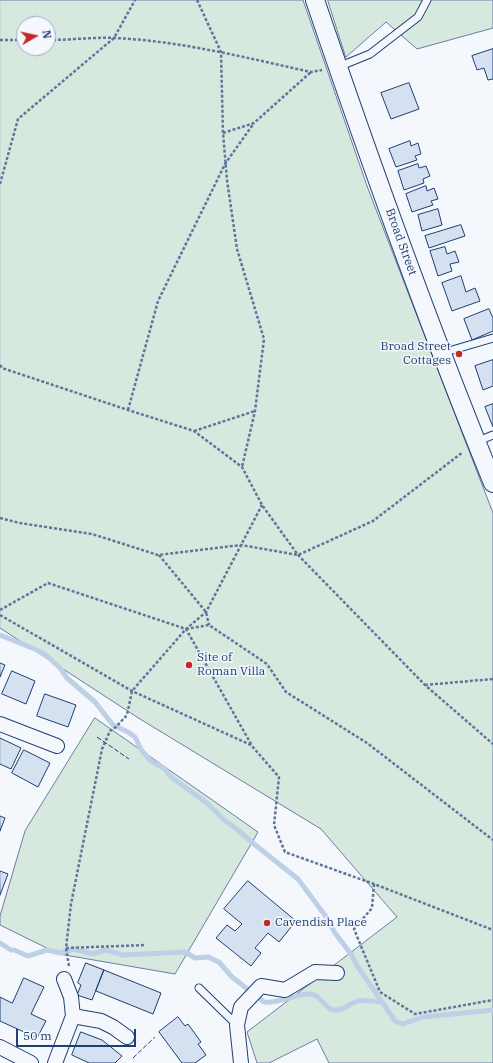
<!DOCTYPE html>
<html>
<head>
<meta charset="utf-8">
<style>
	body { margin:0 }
	#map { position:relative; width:493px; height:1063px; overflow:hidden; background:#f4f7fb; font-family:"IBM Plex Serif",serif }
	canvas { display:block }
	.north { position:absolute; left:16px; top:16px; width:40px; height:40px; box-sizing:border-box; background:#f4f7fb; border:1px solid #9eadc5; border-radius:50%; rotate:81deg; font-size:11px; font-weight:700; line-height:16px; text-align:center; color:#1d3f73 }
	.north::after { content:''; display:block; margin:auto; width:14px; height:18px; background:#c62828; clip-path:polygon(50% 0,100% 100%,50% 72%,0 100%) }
	.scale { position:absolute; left:16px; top:1029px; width:120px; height:18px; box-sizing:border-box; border:2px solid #1d3f73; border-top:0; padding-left:5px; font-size:12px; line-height:14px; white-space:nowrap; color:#1d3f73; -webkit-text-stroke:3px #f4f7fb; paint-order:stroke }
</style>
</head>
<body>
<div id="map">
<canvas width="493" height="1063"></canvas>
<div class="north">N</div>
<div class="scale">50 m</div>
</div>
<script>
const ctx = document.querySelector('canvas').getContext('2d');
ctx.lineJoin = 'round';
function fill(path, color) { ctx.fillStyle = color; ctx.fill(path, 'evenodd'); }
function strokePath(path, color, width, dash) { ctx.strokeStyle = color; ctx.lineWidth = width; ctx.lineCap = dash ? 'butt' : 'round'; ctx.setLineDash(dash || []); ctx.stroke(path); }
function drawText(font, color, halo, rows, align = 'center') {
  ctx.font = font + ' "IBM Plex Serif",serif'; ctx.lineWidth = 3; ctx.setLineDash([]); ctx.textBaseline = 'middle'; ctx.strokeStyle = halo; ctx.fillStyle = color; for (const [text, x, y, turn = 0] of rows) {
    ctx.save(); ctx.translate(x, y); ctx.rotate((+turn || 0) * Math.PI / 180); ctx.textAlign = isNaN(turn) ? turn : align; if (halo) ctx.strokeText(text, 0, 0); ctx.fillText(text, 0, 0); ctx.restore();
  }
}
const green = new Path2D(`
	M0,0h303l64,186 126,327v550h-164l-12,-24 -48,24h-12l-10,-31 150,-115 -76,-88 -181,-110 -140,-91zM24,24h24v24h-24z
	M328,0h165v28l-76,21 -31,-27 -40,35z
	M95,718l163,114 -83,142 -116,-20 -59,-29v-9l25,-85z`);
const stream = new Path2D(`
	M0,635l37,15 10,6 13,12 7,10 28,24 18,23 15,7 7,5 7,14 9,10 14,8 6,8 37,27 15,15 15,11 16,14 44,35 29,39 8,15 16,21 7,13 37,54 8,3 20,-7 70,-7
	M0,943l11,7
	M14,950l14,6 19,-6 14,3 13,-4 18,5 14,-4 17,5 62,-3 10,6 13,-1 11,5 13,15 32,25c15,2 30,-8 45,-8 11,-1 15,15 25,16 9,1 15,-6 23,-9 7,-2 18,1 25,1`);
const building = new Path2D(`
	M493,49v30l-5,1 -4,-12 -7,2 -5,-14z
	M409,83l10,26 -28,10 -10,-26z
	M410,141l1,5 7,-3 3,11 -6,2 2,4 -21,7 -7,-18z
	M418,164l1,4 7,-2 4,10 -7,3 1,4 -20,7 -6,-19z
	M426,186l1,5 7,-3 4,11 -7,2 2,4 -21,7 -6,-18z
	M438,209l4,16 -20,6 -4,-16z
	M461,225l4,11 -36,12 -4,-12z
	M445,247l2,7 8,-3 4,11 -9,2 2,7 -14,5 -8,-25z
	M461,276l5,16 9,-4 5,13 -28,10 -10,-28z
	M489,309l4,9v13l-21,9 -8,-21z
	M493,360v26l-10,4 -8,-24z
	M493,404v23l-8,-20z
	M0,663l5,2 -5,12z
	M12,671l23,10 -9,23 -24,-10z
	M45,694l31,11 -8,22 -31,-11z
	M0,738l21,10 -10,21 -11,-5z
	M24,750l26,13 -12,24 -26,-14z
	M0,816l5,2 -5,13z
	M0,871l8,3 -8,21z
	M248,881l48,40 -17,21 -11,-9 -13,15 6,5 -10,13 -35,-28 11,-13 8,6 7,-7 -18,-15z
	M86,963l18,7 -12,30 -15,-5 4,-10 -3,-2z
	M104,970l57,23 -8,21 -57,-23z
	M24,978l20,9 -13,27 15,7 -9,17 -37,-17v-24l12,6z
	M178,1017l7,9 3,-2 13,18 -3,2 8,11 -11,8h-13l-23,-31z
	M81,1032l21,8 20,16 -7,7h-26l-17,-8z`);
const path = new Path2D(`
	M197,0l24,52 2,81 4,47 10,69 27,90 -9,72 -13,56
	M0,40h24
	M48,40c22,0 45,-3 67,-2 66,3 132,20 196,34l11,-2
	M223,133l31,-10 57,-51
	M0,184l18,-65 96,-81 21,-38
	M0,365l2,3 126,42 66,21 48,36 20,38 36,50 127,130 68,59
	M128,410l30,-109 67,-137 29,-41
	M194,431l61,-20
	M0,518l20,5 72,11 66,21 83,-10 57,10 75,-34 90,-69
	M159,555l47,57 3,13
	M0,610l48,-27 138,46 65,115
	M0,615l132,76 119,54 28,32 -5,48 11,27 89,32 119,46
	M186,629l23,-4 58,39 19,28 81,51 126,97
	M425,685l68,-6
	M374,884l-2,24 -18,21 26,63 35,22 78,-14
	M66,948l80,-3
	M69,966l-3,-18 5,-44 31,-155 8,-18 6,-4 11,-12 5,-24 54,-62 20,-17 56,-107`);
const service = new Path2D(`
	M338,67l32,-13 48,-37 9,-17
	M442,353l51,-15
	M476,442l17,-7
	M199,988l38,37`);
const minor = new Path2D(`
	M0,724l57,22
	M73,1016l28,5 12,6 14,10
	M0,1047l31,16
	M55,1063l18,-47 -2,-19 -7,-18
	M241,1063l-4,-38 4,-18 20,-21 24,4 30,-18 22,1`);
const tertiary = new Path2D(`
	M315,0c55,162 113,324 178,483`);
const fence = new Path2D(`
	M97,737l32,22
	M133,1058l22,-21`);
const markers = [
	[459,354,4,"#c62828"],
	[189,665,4,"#c62828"],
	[267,923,4,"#c62828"]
];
const streetNames = [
	["Broad Street",401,242,70]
];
const poiNames = [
	["Broad Street",451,347,"right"],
	["Cottages",451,361,"right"],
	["Site of",197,658],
	["Roman Villa",197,672],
	["Cavendish Place",275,923]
];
fill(green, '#d7e8df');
strokePath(green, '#687fa3', 1);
strokePath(stream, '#bed0e5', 5);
fill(building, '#d5e0f0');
strokePath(building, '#1d3f73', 1);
strokePath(service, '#1d3f73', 9);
strokePath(minor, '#1d3f73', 16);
strokePath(tertiary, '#1d3f73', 20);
strokePath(path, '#5e769c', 2.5, [3, 2]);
strokePath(service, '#f4f7fb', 7);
strokePath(minor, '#f4f7fb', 14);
strokePath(tertiary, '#f4f7fb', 18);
strokePath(fence, '#1d3f73', 1, [5, 2]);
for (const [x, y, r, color] of markers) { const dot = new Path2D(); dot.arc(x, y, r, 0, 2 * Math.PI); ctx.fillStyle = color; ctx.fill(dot); strokePath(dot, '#f4f7fb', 1.5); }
drawText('12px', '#1d3f73', '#f4f7fb', streetNames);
drawText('12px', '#1d3f73', '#f4f7fb', poiNames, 'left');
</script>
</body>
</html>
